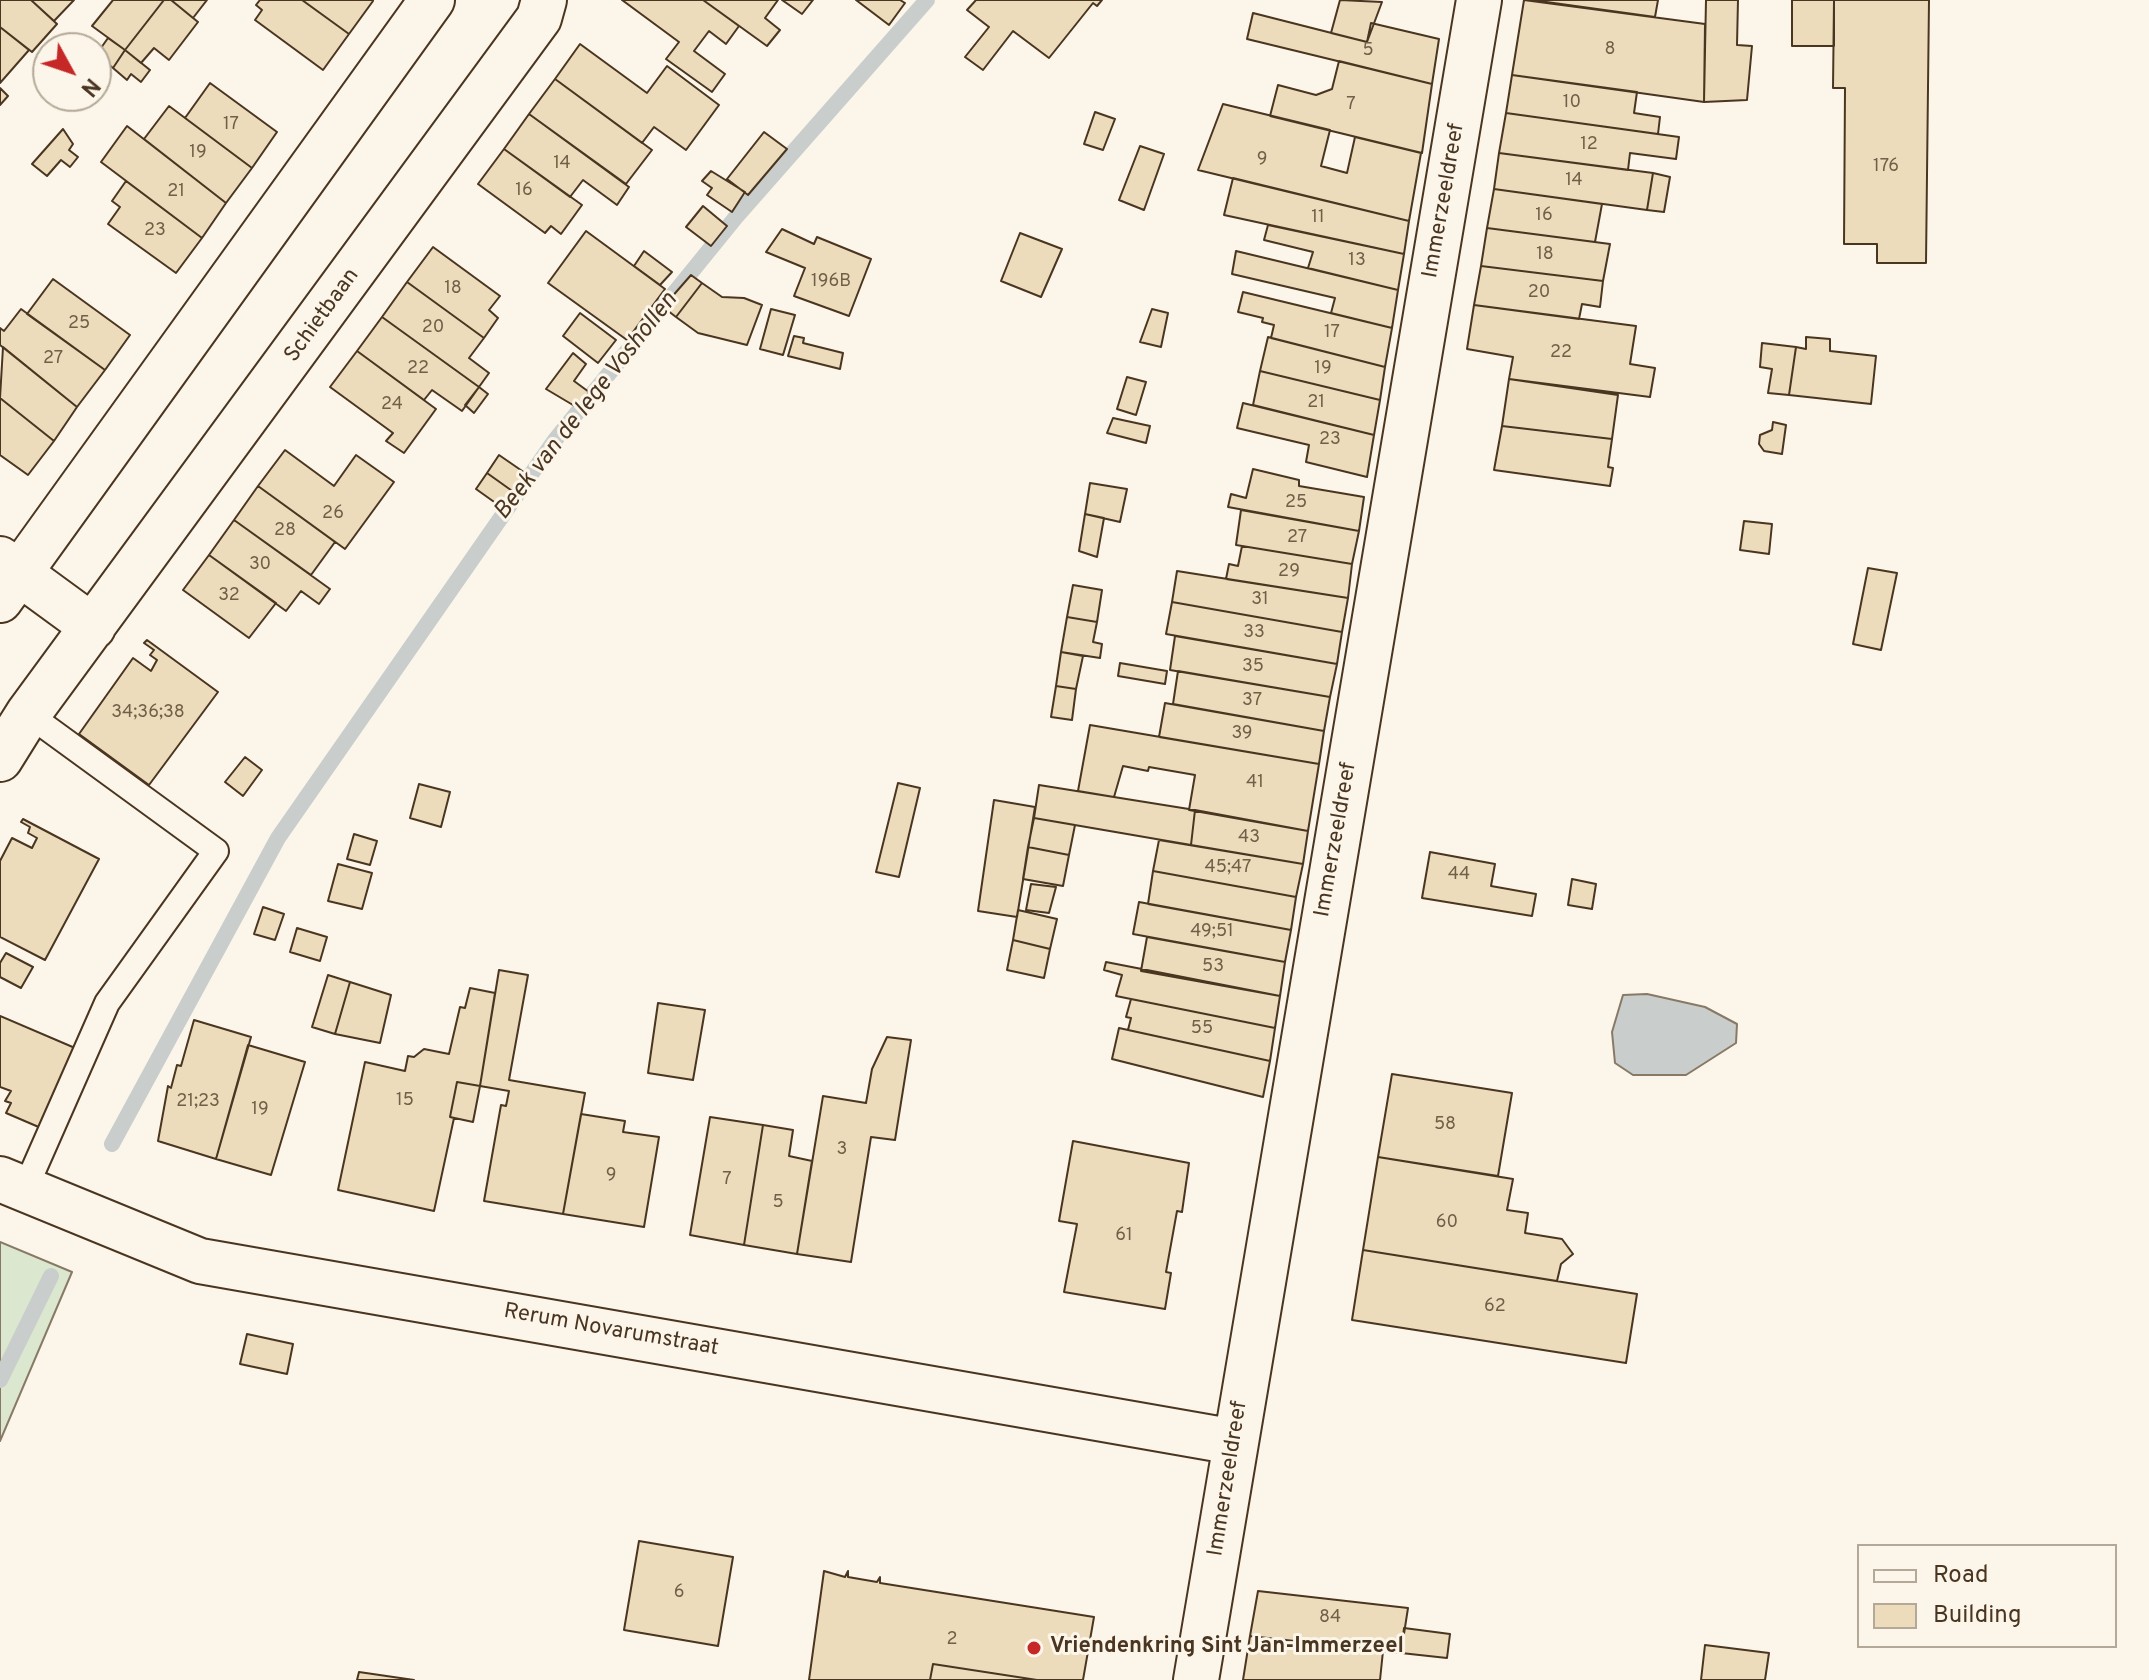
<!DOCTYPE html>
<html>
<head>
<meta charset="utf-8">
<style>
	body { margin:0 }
	#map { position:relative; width:2149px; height:1680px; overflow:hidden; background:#fbf6e9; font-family:Overpass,sans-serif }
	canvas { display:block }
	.legend { position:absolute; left:1857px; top:1544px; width:260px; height:104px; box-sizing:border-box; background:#fbf6e9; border:2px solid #b4a999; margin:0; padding:10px 14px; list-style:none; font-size:24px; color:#4a3520 }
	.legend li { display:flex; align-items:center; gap:16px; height:40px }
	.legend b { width:40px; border:2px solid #b4a999 }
	.north { position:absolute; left:32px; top:32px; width:80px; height:80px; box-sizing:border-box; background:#fbf6e9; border:2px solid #b4a999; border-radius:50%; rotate:130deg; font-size:22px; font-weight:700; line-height:32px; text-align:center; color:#4a3520 }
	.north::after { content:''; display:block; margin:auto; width:28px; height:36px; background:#c62828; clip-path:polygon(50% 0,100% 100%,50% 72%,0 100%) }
</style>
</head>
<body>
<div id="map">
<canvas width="2149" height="1680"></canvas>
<ul class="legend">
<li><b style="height:10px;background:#fbf6e9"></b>Road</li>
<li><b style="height:22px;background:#ecdcbc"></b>Building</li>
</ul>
<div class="north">N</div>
</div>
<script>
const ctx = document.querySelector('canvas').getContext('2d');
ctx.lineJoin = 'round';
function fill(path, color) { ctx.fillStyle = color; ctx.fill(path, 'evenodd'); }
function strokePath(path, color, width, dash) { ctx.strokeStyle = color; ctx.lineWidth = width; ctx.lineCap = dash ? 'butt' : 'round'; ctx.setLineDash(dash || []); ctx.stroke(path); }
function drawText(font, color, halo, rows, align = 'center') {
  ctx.font = font + ' Overpass,sans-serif'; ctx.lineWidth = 6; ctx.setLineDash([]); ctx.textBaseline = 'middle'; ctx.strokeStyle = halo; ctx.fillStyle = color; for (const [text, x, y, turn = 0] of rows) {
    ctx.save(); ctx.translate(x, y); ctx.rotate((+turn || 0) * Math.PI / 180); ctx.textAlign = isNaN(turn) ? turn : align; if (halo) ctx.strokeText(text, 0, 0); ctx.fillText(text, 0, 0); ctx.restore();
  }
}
const green = new Path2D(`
	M0,1242l72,30 -72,169z`);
const water = new Path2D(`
	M1647,994l58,13 32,17 -1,19 -50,32h-53l-18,-12 -3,-31 11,-37z`);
const stream = new Path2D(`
	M112,1144l166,-306 277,-398 181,-223 191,-217
	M0,1380l51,-104`);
const building = new Path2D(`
	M0,0h31l26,24 -25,28 -32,-25z
	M31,0h43l-20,21z
	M113,0h51l-39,50 -33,-24z
	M164,0h7l27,22 -29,38 -15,-12 -13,15 -16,-13z
	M171,0h36l-14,18z
	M260,0h42l47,34 -26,36 -68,-50 7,-10 -6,-5z
	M302,0h71v1l-24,33z
	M622,0h81l36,26 -13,18 -17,-13 -15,20 31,23 -13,18 -46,-33 13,-17z
	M703,0h75l-13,18 15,12 -13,16z
	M782,0h31l-11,14z
	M856,0h44l5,3 -16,22z
	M976,0h126l-5,6 -4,-3 -44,55 -36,-27 -30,39 -18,-13 24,-30 -22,-17z
	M1340,0l42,2 -15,40 -36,-9z
	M1524,0l181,24 -1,78 -192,-27z
	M1532,0h126l-3,17z
	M1706,0h32l-1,45 15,1 -5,54 -43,2z
	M1792,0h42v46h-42z
	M1834,0h95l-3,263h-49v-19h-33l1,-156h-12z
	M1253,13l114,29 4,-19 68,16 -7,45 -185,-45z
	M0,27l29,23 -29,33z
	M108,38l17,12 -12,18 -17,-13z
	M580,44l67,49 20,-27 52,39 -33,45 -32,-23 -12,16 -87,-64z
	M125,50l25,20 -9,12 -10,-8 -4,6 -14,-12z
	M1339,61l93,23 -10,69 -152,-37 8,-31 38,10 16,-6z
	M1512,75l125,17 -3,21 26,4 -2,17 -152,-21z
	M555,79l97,71 -26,34 -97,-70z
	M210,83l67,49 -25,36 -67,-50z
	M0,88l8,8 -8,9z
	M1223,104l107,26 -9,36 26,7 8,-36 66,16 -12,68 -211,-51z
	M169,106l83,62 -26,35 -82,-64z
	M1095,112l20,7 -12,31 -19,-6z
	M1506,113l173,24 -3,22 -46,-6 -2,17 -129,-17z
	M529,114l100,73 -12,18 -34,-25 -13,17 -66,-48z
	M127,126l99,77 -24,35 -101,-76z
	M63,129l10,15 -4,6 9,7 -8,10 -9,-7 -14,16 -15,-12z
	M764,132l23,17 -39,46 -21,-16z
	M1140,146l24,8 -20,56 -25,-10z
	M504,149l78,56 -21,29 -10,-8 -6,7 -67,-49z
	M1499,153l154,20 -6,37 -153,-21z
	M711,171l34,21 -13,20 -25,-17 5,-7 -10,-7z
	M1653,173l17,4 -6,35 -17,-2z
	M1233,178l176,43 -5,33 -180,-39z
	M126,181l76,57 -26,35 -68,-49 12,-17 -8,-6z
	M1494,189l108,15 -7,38 -108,-14z
	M703,206l24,20 -16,20 -25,-19z
	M1268,225l136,29 -6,36 -90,-22 5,-16 -49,-12z
	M1487,228l123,16 -7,37 -122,-15z
	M782,229l32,15 3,-7 54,22 -22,57 -55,-20 11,-28 -39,-16z
	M586,231l79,58 -38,51 -79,-57z
	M1020,233l42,16 -21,48 -40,-16z
	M433,247l67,49 -11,14 9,8 -14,20 -77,-56z
	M644,251l28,21 -12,13 -26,-19z
	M1236,251l162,39 -6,38 -61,-15 4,-15 -103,-24z
	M1481,266l122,15 -3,26 -18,-3 -3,15 -105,-14z
	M691,275l11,8 -26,34 -13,-10z
	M53,279l77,56 -25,35 -78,-56z
	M407,282l77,56 -15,20 20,15 -10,14 -97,-70z
	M702,283l20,14 22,1 18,7 -15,40 -49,-12 -22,-16z
	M1243,292l149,36 -7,39 -114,-29 3,-13 -12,-3 1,-4 -25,-6z
	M1474,305l162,21 -6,38 25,4 -5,29 -141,-18 4,-22 -46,-8z
	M21,309l84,61 -28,37 -77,-62v-17l4,3z
	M771,309l24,6 -12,40 -23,-6z
	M1152,309l16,4 -7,34 -21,-5z
	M580,313l36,27 -18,23 -35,-27z
	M382,317l97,70 -17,24 -30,-21 -8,10 -67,-49z
	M794,336l10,2 -1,5 40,10 -3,16 -52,-13z
	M1268,337l117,30 -5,33 -120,-29z
	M1806,337l24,2v12l46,5 -5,48 -82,-9 7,-48 10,2z
	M1762,343l34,4 -7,48 -21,-2 4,-24 -12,-2z
	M3,347l74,60 -23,34 -54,-43z
	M357,351l79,58 -32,44 -18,-12 7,-8 -63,-46z
	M573,353l13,11 -12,17 15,11 -11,16 -32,-19z
	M1260,371l120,29 -6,35 -121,-30z
	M1127,377l19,5 -10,33 -19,-6z
	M1509,379l109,16 -6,44 -110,-13z
	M479,387l9,7 -14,19 -9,-8z
	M0,398l54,43 -26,34 -28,-20z
	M1243,403l131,32 -7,42 -61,-15 3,-17 -72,-17z
	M1113,418l37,8 -4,17 -39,-10z
	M1773,422l13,3 -4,29 -18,-3 -5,-7 1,-9 12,-5z
	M1502,426l110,13 -4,28 5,1 -3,18 -116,-16z
	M285,450l49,36 22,-31 38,27 -49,67 -87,-63z
	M499,455l29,20 -13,18 -28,-20z
	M1253,469l46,11v6l65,11 -5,34 -131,-24 3,-13 15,4z
	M487,473l28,20 -11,16 -28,-20z
	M1090,483l37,6 -7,33 -35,-8z
	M258,486l77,56 -24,33 -77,-55z
	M1241,510l118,21 -7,33 -116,-19z
	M1085,514l19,4 -7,39 -18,-6z
	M234,520l96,69 -11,15 -18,-13 -15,20 -77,-56z
	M1744,521l28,3 -3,30 -29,-4z
	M1242,546l110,18 -4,34 -122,-19 3,-15 9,2z
	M209,555l67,48 -27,35 -66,-48z
	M1868,568l29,5 -16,77 -28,-6z
	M1177,571l171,27 -6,34 -170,-30z
	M1073,585l29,5 -5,32 -30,-5z
	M1172,602l170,30 -5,32 -171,-30z
	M1067,617l30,5 -4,20 9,2 -2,14 -39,-6z
	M1175,636l162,28 -7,33 -160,-27z
	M147,640l71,52 -69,93 -70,-51 54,-76 18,13 6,-11 -7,-5 4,-5 -10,-7z
	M1061,652l22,4 -7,33 -20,-3z
	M1120,663l47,8 -2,13 -47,-8z
	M1178,671l152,26 -6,34 -151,-27z
	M1056,686l20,3 -4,31 -21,-3z
	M1165,703l159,28 -5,33 -160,-27z
	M1090,725l229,39 -11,67 -119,-21 6,-35 -46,-8 -1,4 -25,-5 -9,31 -36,-6z
	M245,757l17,13 -19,26 -18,-14z
	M898,783l22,5 -21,89 -23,-5z
	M419,784l31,8 -9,35 -31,-9z
	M1039,785l156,25 -4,35 -157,-27z
	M994,800l41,7 -18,110 -39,-6z
	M1195,810l113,21 -5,33 -112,-19z
	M1034,818l41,7 -6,30 -41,-8z
	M23,819l76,40 -54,101 -45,-23v-76l12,-23 20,10 5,-10 -9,-5 2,-6 -9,-5z
	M354,834l23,7 -7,24 -23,-6z
	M1159,840l144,24 -7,33 -143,-26z
	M1028,847l41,8 -6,31 -40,-7z
	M1430,852l65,12 -4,22 45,8 -4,22 -110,-18z
	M338,864l34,9 -10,36 -34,-8z
	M1153,871l143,26 -5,33 -143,-26z
	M1572,879l24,5 -4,25 -24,-4z
	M1031,884l25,3 -7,26 -23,-3z
	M1139,902l152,28 -6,32 -152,-28z
	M263,907l21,7 -9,26 -21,-6z
	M1018,910l39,9 -7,30 -37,-9z
	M297,928l30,9 -7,24 -30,-9z
	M1147,937l138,25 -5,34 -139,-25z
	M1013,940l37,9 -6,29 -37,-8z
	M6,953l27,14 -12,21 -21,-11v-14z
	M1106,962l174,34 -5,32 -159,-32 6,-21 -18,-5z
	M499,970l29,5 -19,105 76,13 -22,121 -79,-13 17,-96 5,1 3,-15 -29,-5z
	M328,975l22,7 -15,52 -23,-7z
	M350,982l41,13 -11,48 -45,-9z
	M470,988l25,5 -15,93 -23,-4 -7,35 4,1 -20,93 -96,-21 27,-128 40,9 3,-15 6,1 10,-8 25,5 11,-47 5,1z
	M1131,999l144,29 -5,33 -142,-31 3,-12 -5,-1z
	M658,1003l47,7 -12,70 -45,-7z
	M0,1016l82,35 -34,80 -42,-18 5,-10 -6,-2 6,-10 -11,-4z
	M194,1020l57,17 -35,122 -58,-18 10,-55 3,2 6,-23 4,1z
	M1119,1028l151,33 -7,36 -151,-38z
	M887,1037l24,3 -16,100 -24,-3 -20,125 -54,-8 26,-158 43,7 6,-34z
	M248,1045l57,17 -34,113 -55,-16z
	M1392,1074l120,19 -14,83 -120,-19z
	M457,1082l23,4 -7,36 -23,-5z
	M581,1114l44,7 -2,11 36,5 -15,90 -81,-13z
	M710,1117l53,8 -19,120 -54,-10z
	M763,1125l30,5 -4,26 23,5 -15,93 -53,-9z
	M1073,1141l116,22 -7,49 -5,-1 -11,61 5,1 -6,36 -101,-17 13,-68 -18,-3z
	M1378,1157l135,22 -6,31 21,3 -3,20 37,6 11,15 -12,10 -4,17 -194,-31z
	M1363,1250l274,44 -11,69 -274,-43z
	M247,1334l46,10 -6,30 -47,-10z
	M639,1541l94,16 -15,89 -94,-16z
	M824,1571l21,6 3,-6v6l29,5 3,-5v6l214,34 -11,63h-46l-104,-16 -3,16h-121z
	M1258,1591l150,17 -7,45 -151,-17z
	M1404,1628l46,6 -3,24 -46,-5z
	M1250,1636l133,15 -3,29h-137z
	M1705,1645l64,8 -4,27h-64z
	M933,1664l104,16h-107z
	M359,1672l55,8h-57z`);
const service = new Path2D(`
	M25,1189l82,-186 109,-152 -188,-137`);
const minor = new Path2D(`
	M0,559l93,68
	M0,600l432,-600
	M0,759l28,-45 511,-696 5,-18
	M0,1179l200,82 1035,181
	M1196,1680l283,-1680`);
const markers = [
	[1034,1648,8,"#c62828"]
];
const numberNames = [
	["8",1610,50],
	["5",1368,51],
	["10",1572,103],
	["7",1351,105],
	["17",231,125],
	["12",1589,145],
	["19",198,153],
	["9",1262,160],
	["14",562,164],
	["176",1886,167],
	["14",1574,181],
	["16",524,191],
	["21",176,192],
	["16",1544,216],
	["11",1318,218],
	["23",155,231],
	["18",1545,255],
	["13",1357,261],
	["196B",831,282],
	["18",453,289],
	["20",1539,293],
	["25",79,324],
	["20",433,328],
	["17",1332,333],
	["22",1561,353],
	["27",53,359],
	["22",418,369],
	["19",1323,369],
	["21",1316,403],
	["24",392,405],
	["23",1330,440],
	["25",1296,503],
	["26",333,514],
	["28",285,531],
	["27",1297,538],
	["30",260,565],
	["29",1289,572],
	["32",229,596],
	["31",1260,600],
	["33",1254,633],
	["35",1253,667],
	["37",1252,701],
	["34;36;38",148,713],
	["39",1242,734],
	["41",1255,783],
	["43",1249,838],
	["45;47",1228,868],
	["44",1459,875],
	["49;51",1212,932],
	["53",1213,967],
	["55",1202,1029],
	["15",405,1101],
	["21;23",198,1102],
	["19",260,1110],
	["58",1445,1125],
	["3",842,1150],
	["9",611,1176],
	["7",727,1180],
	["5",778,1203],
	["60",1447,1223],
	["61",1124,1236],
	["62",1495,1307],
	["6",679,1593],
	["84",1330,1618],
	["2",952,1640]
];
const streetNames = [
	["Immerzeeldreef",1445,201,-80],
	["Schietbaan",323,316,-54],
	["Immerzeeldreef",1337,840,-80],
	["Rerum Novarumstraat",611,1331,10],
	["Immerzeeldreef",1229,1479,-81]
];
const poiNames = [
	["Vriendenkring Sint Jan-Immerzeel",1050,1648]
];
const waterNames = [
	["Beek van de lege Voshollen",587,407,-52]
];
fill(green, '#dce7d0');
strokePath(green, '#887966', 2);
fill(water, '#c9cecd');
strokePath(water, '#887966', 2);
strokePath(stream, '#c9cecd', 16);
fill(building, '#ecdcbc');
strokePath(building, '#4a3520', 2);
strokePath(service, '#4a3520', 28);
strokePath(minor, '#4a3520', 48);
strokePath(service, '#fbf6e9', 24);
strokePath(minor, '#fbf6e9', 44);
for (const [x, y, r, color] of markers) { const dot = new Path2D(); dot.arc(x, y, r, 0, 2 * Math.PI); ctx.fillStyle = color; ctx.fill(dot); strokePath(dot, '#fbf6e9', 3); }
drawText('18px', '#725f47', null, numberNames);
drawText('22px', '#4a3520', '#fbf6e9', streetNames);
drawText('bold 22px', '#4a3520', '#fbf6e9', poiNames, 'left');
drawText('italic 24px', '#4a3520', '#fbf6e9', waterNames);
</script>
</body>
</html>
